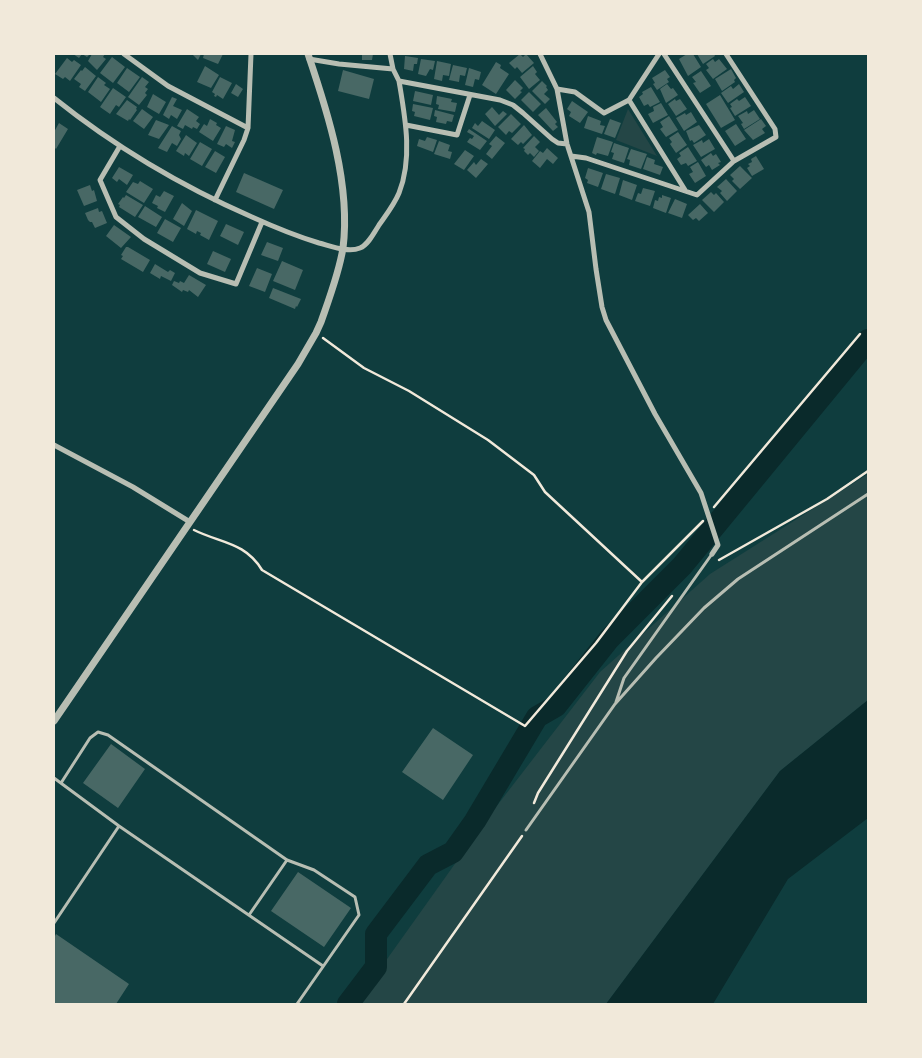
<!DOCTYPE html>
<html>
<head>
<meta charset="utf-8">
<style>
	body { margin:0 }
	#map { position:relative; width:922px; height:1058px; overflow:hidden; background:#0f3d3e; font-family:"IBM Plex Sans",sans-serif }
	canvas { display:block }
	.frame { position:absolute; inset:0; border:55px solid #f1e9da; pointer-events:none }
</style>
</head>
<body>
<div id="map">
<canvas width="922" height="1058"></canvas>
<div class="frame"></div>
</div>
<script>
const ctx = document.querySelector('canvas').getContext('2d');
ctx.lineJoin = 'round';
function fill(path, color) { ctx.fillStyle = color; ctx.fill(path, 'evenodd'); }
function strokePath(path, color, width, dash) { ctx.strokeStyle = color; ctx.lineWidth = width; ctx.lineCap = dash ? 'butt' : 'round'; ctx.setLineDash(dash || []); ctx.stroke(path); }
const green = new Path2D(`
	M628,109l29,47 -41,-16z
	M868,474v226l-88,71 -174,233h-251l134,-188 111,-144 110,-98z`);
const water = new Path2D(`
	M868,700v118l-80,61 -75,125h-107l174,-233z`);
const river = new Path2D(`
	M348,1004l28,-37v-33l52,-69 25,-13 22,-31 62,-104 19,-11 53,-67 73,-73 186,-226`);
const building = new Path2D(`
	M73,54h17l-3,3 -5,-3 -3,4z
	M92,54h13l-2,3 3,2 -9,11 -9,-9z
	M192,54h9l-3,6z
	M204,54h19l-5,10 -15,-6z
	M362,54h11l-1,6h-10z
	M520,54l3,3 3,-3 8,9 -12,10 -5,-6 -2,2 -6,-6z
	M687,54h6l8,13 -13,9 -9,-17z
	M697,54h17l1,2 -12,8z
	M405,56l13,2 -1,6h-3l-1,7 -9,-2z
	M112,57l13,10 -12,16 -13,-10z
	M67,58l5,4 2,-2 7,5 -11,16 -5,-4 -2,2 -8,-5z
	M421,59l14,2 -2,9 -3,-1 -4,7 -8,-2z
	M713,59l2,3 4,-3 8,10 -14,10 -7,-9 3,-2 -3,-4z
	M437,61l14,3 -2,12 -6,-1 -1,6 -8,-2z
	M496,62l5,3 -1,3 9,6 -13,20 -14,-9z
	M453,65l14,3 -2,8 -5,-1 -1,7 -10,-2z
	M205,66l14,9 -8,13 -14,-6z
	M533,66l4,6 -2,2 5,6 -11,9 -9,-12z
	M85,67l11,9 -11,15 -6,-4 2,-3 -7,-5 7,-9 1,1z
	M127,68l13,9 -11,15 -12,-9z
	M469,68l12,4 -2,8 -4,-1 -2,8 -8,-2z
	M731,69l5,9 -2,2 1,2 -13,9 -7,-12z
	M343,70l31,9 -5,20 -31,-8z
	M665,70l5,7 -3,2 2,3 -12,8 -4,-6 2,-1 -3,-5z
	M701,71l10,15 -11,7 -7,-10 3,-1 -4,-5z
	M98,77l8,6 -2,2 6,4 -9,13 -13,-10z
	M142,77l7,5 -4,5 3,2 -3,4 2,2 -8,10 -11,-8z
	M220,77l12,6 -9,16 -6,-4 -1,2 -2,-1 1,-2 -3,-2z
	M515,80l8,8 -3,3 2,1 -7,7 -9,-9z
	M542,81l5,5 -1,1 2,3 -4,4 6,5 -5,5 -13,-13z
	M236,84l7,5 -5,8 -7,-4z
	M667,84l4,5 2,-1 5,7 -12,8 -6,-14z
	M739,84l5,8 -16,11 -7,-10 10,-7 2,3z
	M651,87l9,15 -10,5 -2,-3 -4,2 -5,-9 4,-3 -1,-2z
	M113,88l13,9 -7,10 -3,-2 -6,9 -10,-7z
	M415,91l18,4 -2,10 -18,-4z
	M529,92l12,12 -8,8 -12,-12z
	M153,94l13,8 -7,12 -12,-7z
	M720,95l15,25 -14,8 -15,-24z
	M437,96l15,3 -1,3 6,1 -2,9 -17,-3 1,-4 -3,-1z
	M172,97l5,2 -4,7 9,4 -5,9 -6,-4 -2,4 -6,-4z
	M745,97l6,9 -16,10 -5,-8 2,-1 -2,-3 7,-5 2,2z
	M675,99l1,2 4,-2 7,10 -11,7 -8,-12z
	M127,100l10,7 -1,2 1,1 -7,10 -1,-1 -1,2 -12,-7z
	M572,101l16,11 -8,11 -11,-7 2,-4 -4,-3z
	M661,103l7,12 -15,8 -5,-9 6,-3 -1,-4z
	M413,104l20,4 -3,12 -16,-4 1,-4 -3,-1z
	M492,107l7,8 4,-4 4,3 -12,12 -10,-12z
	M546,108l11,14 -2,2 3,3 -5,4 -15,-16z
	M142,109l11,8 -9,12 -11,-8z
	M187,109l12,8 -3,4 4,3 -3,5 -4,-2 -1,2 -7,-4 -2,4 -6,-3z
	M435,110l19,5 -2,7 -5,-1 -1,3 -10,-2 1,-5 -3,-1z
	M754,110l6,9 -16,10 -3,-5 2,-1 -5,-7 9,-5 1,3z
	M691,112l6,10 -13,9 -8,-13 9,-5 1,2z
	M511,114l10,10 -9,9 -3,-2 -3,4 -8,-8z
	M588,116l13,5 -1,4 5,1 -3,8 -18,-6z
	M669,116l9,14 -12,7 -6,-8 3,-2 -3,-5z
	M210,119l7,4 -1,2 5,3 -8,13 -14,-9 5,-8 3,2z
	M610,119l11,4 -6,15 -11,-4z
	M761,119l5,7 -4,3 3,4 -12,7 -9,-10z
	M156,120l13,5 -10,14 -11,-4z
	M482,121l13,9 -6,9 -17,-11 3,-5 3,3z
	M59,123l9,6 -12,20 -2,-2v-15z
	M736,124l10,15 -11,7 -10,-15z
	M524,125l8,10 -9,9 -2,-2 -3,3 -7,-6z
	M699,125l7,10 -12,8 -2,-3 -2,1 -4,-10z
	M172,126l9,5 -2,4 2,4 -4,7 -5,-3 -5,9 -9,-4z
	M226,126l9,4 -3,11 3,1 -3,6 -6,-4 -2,3 -7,-3z
	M469,129l18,12 -7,9 -13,-8 3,-4 2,1 2,-3 -7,-4z
	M678,132l9,13 -11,8 -6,-9 2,-2 -3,-4z
	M186,135l11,8 -8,13 -4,-3 -1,3 -8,-5z
	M496,136l9,7 -13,16 -6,-5 6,-8 -3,-2z
	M534,136l6,6 -5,5 4,4 -5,6 -4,-4 -2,2 -4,-4 1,-2 -2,-1z
	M427,137l10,3 -4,12 -16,-6 2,-7 6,2z
	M597,137l16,5 -5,14 -11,-3 -1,2 -4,-2z
	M709,139l6,10 -14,8 -8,-12 9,-5 1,3z
	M439,141l11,4 -2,6 4,1 -2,7 -16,-5z
	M200,142l12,7 -10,17 -12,-7z
	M614,143l15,5 -5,15 -12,-4 2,-6 -3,-1z
	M688,147l9,14 -9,5 -2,-3 -5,2 -4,-6 4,-3 -2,-3z
	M547,148l11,10 -5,6 -6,-5 -7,9 -8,-7 8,-10 3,2z
	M631,149l16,5 -6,15 -12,-4 1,-5 -3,-1z
	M465,150l9,6 -10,14 -10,-6z
	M215,151l10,6 -9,16 -11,-6z
	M711,153l2,3 3,-2 5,8 -3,1 2,2 -8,5 -3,-5 -3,2 -5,-7z
	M756,156l8,13 -12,7 -5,-8 3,-2 -2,-2 4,-2 -1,-3z
	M647,157l8,3 -1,4 9,3 -3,8 -17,-6z
	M481,159l7,5 -12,14 -9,-8 7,-8 2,3z
	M698,162l8,14 -11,7 -6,-9 4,-2 -3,-5z
	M740,166l12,12 -12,11 -8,-8 2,-2 -4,-4z
	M119,167l14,8 -6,10 -8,-6 -2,3 -5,-4z
	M588,168l15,5 -5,14 -11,-4 1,-3 -3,-2z
	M244,173l39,17 -9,19 -38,-17z
	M606,174l14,4 -5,16 -14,-5z
	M726,179l11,12 -10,10 -7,-8 2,-2 -5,-4z
	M623,180l14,5 -5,15 -13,-5z
	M140,181l13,8 -9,14 -18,-11 7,-10 5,2z
	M90,185l2,6 2,-1 3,11 -13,5 -7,-16z
	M643,188l12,3 -5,15 -15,-5 3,-8 3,1z
	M164,191l10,5 -9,16 -8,-4 1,-2 -6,-3 4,-8 4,2z
	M711,192l3,3 2,-2 8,9 -10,10 -12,-12z
	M126,195l17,10 -8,12 -16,-10 1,-2 -2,-1 5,-7 1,1z
	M662,195l9,3 -5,15 -13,-5 2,-8 3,1 1,-4 3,1z
	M675,199l12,5 -5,14 -14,-5z
	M182,203l10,8 -8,15 -11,-7z
	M700,204l8,9 -9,8 -3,-3 -3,2 -5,-5z
	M145,206l17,11 -6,10 -18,-10z
	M98,208l1,4 3,-1 5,12 -12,5 -3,-6h-2l-2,-2 -3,-7z
	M196,210l22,11 -9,19 -9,-5 1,-2 -4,-2 -1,3 -9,-5z
	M165,219l16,9 -8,14 -16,-9z
	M226,224l18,8 -6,13 -18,-9z
	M114,225l17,12 -10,11 -15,-12z
	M267,242l16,6 -5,13 -17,-6z
	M126,247h2l22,13 -7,12 -22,-13 2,-3 -2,-1z
	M213,251l18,8 -6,13 -18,-8z
	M282,261l21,9 -8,20 -22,-9z
	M155,264l13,8 2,-2 5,3 -4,8 -10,-5 -1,3 -10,-6z
	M257,268l15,6 -7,18 -16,-6z
	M189,275l17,10 -8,12 -9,-7 -1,2 -5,-2 -1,2 -10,-7 2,-4 5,2 1,-2 4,2z
	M273,288l28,11 -4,8 -1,-1 -1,3 -26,-11z
	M433,728l40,27 -30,45 -41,-28z
	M111,744l34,25 -27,39 -35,-25z
	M298,872l53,36 -27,39 -53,-36z
	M56,934l73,50 -13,20h-62v-66z`);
const path = new Path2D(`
	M323,338l41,30 45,23 79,49 46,35 11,17 97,90
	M714,507l146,-173
	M194,530c26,13 51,12 68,40l263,156 71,-83 46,-61 61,-61
	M719,560l108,-61 41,-28
	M534,803l4,-10 89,-142 45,-55
	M404,1004l118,-168`);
const service = new Path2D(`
	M616,702l8,-24 88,-124
	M54,778l65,48 204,140
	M61,783l29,-45 8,-6 10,3 179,125 27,10 41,27 4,18 -62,89
	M526,830l89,-126 41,-46 48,-50 34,-29 130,-85
	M249,915l38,-55
	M54,923l65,-97`);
const minor = new Path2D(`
	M124,54l44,32 80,42
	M540,54l17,35 10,55 22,68 7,57 6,38 4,13 49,94 46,79 17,52 -6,9
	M726,54l49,75 1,8 -42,24
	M309,59l30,5 54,5 -3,-15
	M393,69l6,12 101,19 13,5 10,8 29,26 6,4 9,1
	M557,89l18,3 29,21 25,-13 56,90
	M54,98c60,48 127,88 198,119 22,10 44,19 67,26 12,3 29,10 41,5 8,-3 14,-15 19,-23 7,-10 15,-20 20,-32 14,-35 6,-76 0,-112
	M629,100l30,-46
	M406,125l51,10 13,-40
	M120,146l-20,34 16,37 28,22 56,34 36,11 26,-62
	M571,156l15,2 111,37 37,-34 -70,-107
	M215,200l29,-60 4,-12 3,-74
	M54,445l79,42 57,35`);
const tertiary = new Path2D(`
	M54,721l244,-357 18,-31 5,-11c8,-23 18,-49 22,-74 8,-63 -15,-135 -35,-194`);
fill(green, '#244646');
fill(water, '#0a2a2b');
strokePath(river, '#0a2a2b', 22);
fill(building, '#486865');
strokePath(path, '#f1e9da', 2.5);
strokePath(service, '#b8beb3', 3);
strokePath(minor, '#b8beb3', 5);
strokePath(tertiary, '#b8beb3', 7);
</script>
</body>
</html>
